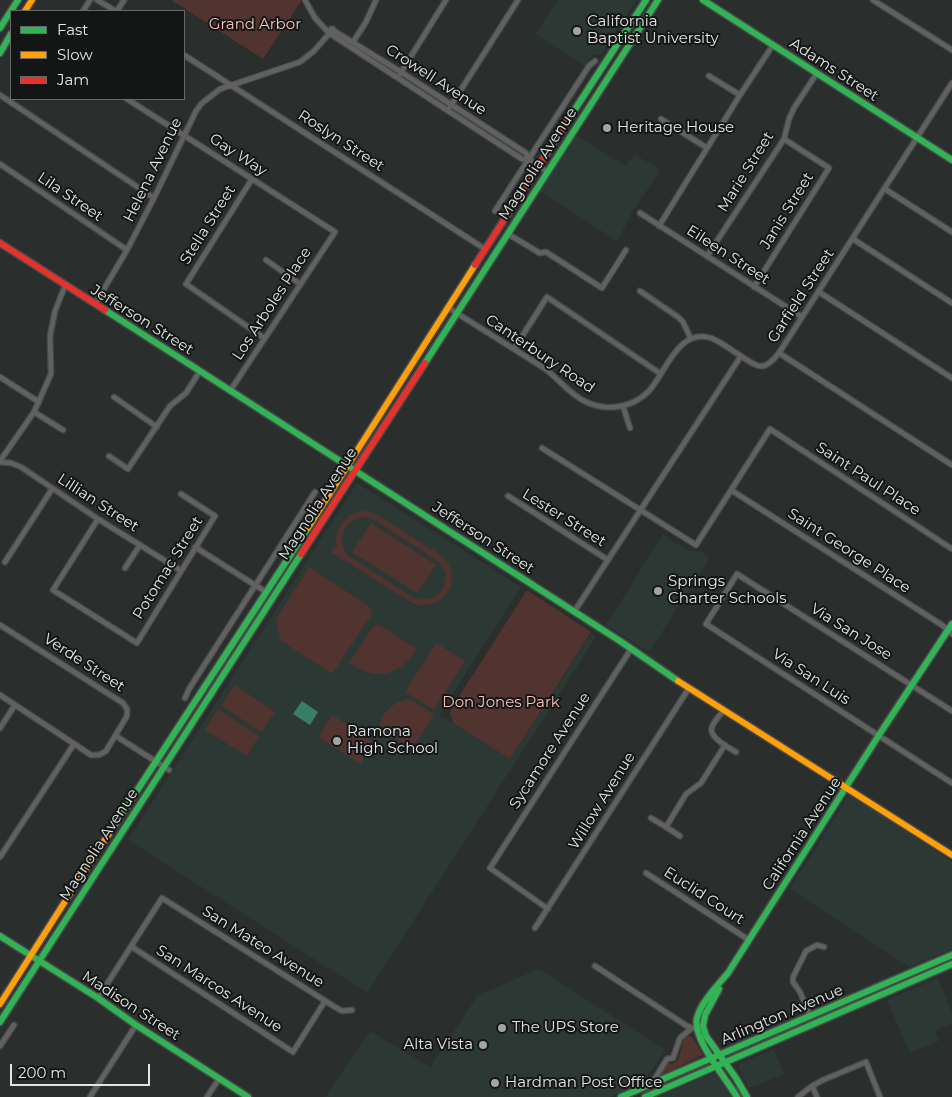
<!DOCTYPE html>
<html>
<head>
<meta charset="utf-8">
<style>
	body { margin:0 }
	#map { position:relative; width:952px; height:1097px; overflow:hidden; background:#2a2e2c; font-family:Montserrat,sans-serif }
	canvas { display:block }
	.legend { position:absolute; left:10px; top:10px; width:175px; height:90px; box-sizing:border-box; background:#141615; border:1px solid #666967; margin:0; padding:6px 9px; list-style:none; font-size:15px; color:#e1e5e3 }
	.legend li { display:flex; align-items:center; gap:10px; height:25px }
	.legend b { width:25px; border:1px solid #666967 }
	.scale { position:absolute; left:10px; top:1064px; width:140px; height:22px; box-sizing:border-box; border:2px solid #e1e5e3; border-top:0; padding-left:6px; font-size:15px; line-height:18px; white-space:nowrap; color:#e1e5e3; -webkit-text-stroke:4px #141615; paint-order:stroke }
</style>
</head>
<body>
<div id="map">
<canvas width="952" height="1097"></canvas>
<ul class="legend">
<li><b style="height:6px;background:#30b455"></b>Fast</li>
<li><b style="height:6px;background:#ff9f0a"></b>Slow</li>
<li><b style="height:6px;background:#e5322d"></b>Jam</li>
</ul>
<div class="scale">200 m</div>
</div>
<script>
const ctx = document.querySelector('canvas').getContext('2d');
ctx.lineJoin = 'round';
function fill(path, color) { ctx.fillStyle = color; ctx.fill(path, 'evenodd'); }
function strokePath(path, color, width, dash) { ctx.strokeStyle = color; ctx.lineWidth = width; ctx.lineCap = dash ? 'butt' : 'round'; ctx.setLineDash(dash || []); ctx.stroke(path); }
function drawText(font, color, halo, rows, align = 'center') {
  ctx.font = font + ' Montserrat,sans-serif'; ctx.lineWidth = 4; ctx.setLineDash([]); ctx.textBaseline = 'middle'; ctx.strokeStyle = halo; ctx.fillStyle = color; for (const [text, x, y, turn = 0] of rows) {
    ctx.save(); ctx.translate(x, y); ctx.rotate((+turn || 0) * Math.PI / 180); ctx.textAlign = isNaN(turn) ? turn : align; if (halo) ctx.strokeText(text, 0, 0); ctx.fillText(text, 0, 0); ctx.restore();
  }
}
const built = new Path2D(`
	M558,0h78l-36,56 -3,-2 -5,1 -7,11 -50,-32z
	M576,135l50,31 8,-12 27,16 -31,45 1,1 -14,25 -77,-50z
	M357,483l164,104 -47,73 -34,55 70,44 81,-126 5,4 -229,356 -239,-153z
	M663,534l20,14 7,3h11l9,7 -61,94 -43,-27z
	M850,793l102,69v87l-43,18 -119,-78z
	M539,969l126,81 -22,33 -33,14h-285l45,-66 60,36 48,-72z
	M938,978l14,34v12l-17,7 4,10 -29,12 -23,-53z
	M774,1049l10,25 -35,14 -11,-20 2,-5z
	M714,1073l6,4 8,12 4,8h-75z`);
const green = new Path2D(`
	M171,0h131l-39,59z
	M367,511l12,5 60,38c28,21 6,61 -27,49l-81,-51 3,-5 3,1c-4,-20 9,-37 30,-37zM363,517l7,1 6,3 62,40c18,19 1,45 -24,37l-65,-42c-14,-15 -6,-35 14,-39z
	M371,523l65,42 -19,28 -65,-41z
	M309,567l60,39 3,8 -40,60 -52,-34 -4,-21z
	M527,590l64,42 -81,127 -57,-36 -3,-9 1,-5z
	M380,625l37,24c-19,27 -40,33 -68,14l24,-37z
	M436,643l29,18 -31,49 -29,-18z
	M235,685l40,27 -13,20 -41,-26z
	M409,699l17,10 8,7 -18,27 -10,2 -27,-17c4,-18 13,-25 30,-29z
	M218,709l41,27 -12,20 -42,-26z
	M332,715l42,27 -14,22 -42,-27z
	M689,1036l3,1 11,18 -48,23 11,-16 6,2 6,-4 6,-22z`);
const water = new Path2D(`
	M302,701l16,11 -8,13 -17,-11z`);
const street = new Path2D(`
	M97,0l19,11
	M305,0l10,18 14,15 193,126h7
	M873,0l79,50
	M83,11l7,-11
	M117,11l7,-11
	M331,29l70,43 125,81 3,6 18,13
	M353,42l13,-20 10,-22
	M184,55l301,194
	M400,74l46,-74
	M709,76l31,19
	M0,95l154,103
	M127,99l208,133 -105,159
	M450,107l68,-107
	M661,119l46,29
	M0,164l127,86
	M252,179l-66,105 78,54
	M885,189l67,43
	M495,211l94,-145 6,-5
	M640,213l162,104
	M659,226l81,-131 33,-50
	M508,234l30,18 1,1 7,-1 56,36 24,-38
	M853,239l99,64
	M707,256l77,-117 5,-20 5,-11 23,-35
	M266,260l34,24
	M754,287l75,-119 -45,-29
	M640,291l38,26 5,5 8,17
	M819,292l133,86
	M95,304l32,-54 27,-52 42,-87 5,-7 19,-15 80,-27 14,-11 19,-22
	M447,307l97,61c15,11 25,26 42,34 9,4 19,6 29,5 13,-1 25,-7 34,-16 17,-19 29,-63 62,-53 9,3 21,13 30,18
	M514,349l33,-52 114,77
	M779,353l173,112
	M0,377l39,25
	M114,397l43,30
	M623,406l7,22
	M34,412l29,18
	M542,448l154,97 74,-116 182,120
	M109,456l19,13 42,-63 16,-13 14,-22
	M0,461l34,-49 17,-38 -1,-38 5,-25 10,-25
	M0,462l11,1 10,4 77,52 82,51
	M731,490l211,135 10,9
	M508,496l100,64
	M98,519l-45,71 84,53 78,-127 -34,-22
	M195,547l71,45
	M5,562l47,-73
	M125,568l15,-23
	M574,612l167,-256c18,12 23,16 38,-3l173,-270
	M0,625l123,78 4,6v7l-21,35 -7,4h-8l-91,-60
	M185,698l4,-9 126,-197
	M724,710c-4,5 -10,11 -12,17 -4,10 17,21 24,25
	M952,711l-215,-137 -31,50 246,159
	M0,728l15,-23
	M116,736l53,34
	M651,818l15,9
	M680,836l-14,-9 20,-33 15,-11 24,-38
	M0,857l74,-113
	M646,873l103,67
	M548,909l-58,-41 141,-219
	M535,928l154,-240
	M132,947l161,105 32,-51
	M595,966l92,60 9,3
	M98,998l64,-100 173,109 7,4 10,-1
	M810,1016l-10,-24 -7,-10v-5l13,-26 11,-6 7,2
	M0,1046l14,-21
	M652,1083l15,-24 6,-1 7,-20 12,-10
	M812,1086l5,11
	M90,1097l46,-72
	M207,1097l12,-18
	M798,1097l14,-11 11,-6 43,-18 14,35`);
const fast = new Path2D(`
	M703,0l249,160
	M0,28l18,-28
	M0,53l11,-19
	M570,117l76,-117
	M105,310l515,331 58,40
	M425,363l233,-363
	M114,826l194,-298
	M0,936l98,62 38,27 112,72
	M719,989l-14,26 -2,11 3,10 30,42 11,19
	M0,1022l301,-468
	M621,1097l331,-142
	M645,1097l307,-133
	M737,1097c-11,-19 -45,-58 -40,-79 4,-16 21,-33 31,-45l151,-238 73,-111`);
const slow = new Path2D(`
	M25,11l7,-11
	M308,528l167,-263
	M678,681l274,174
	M0,1004l78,-123 36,-55`);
const jam = new Path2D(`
	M0,243l105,67
	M475,265l95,-148
	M301,554l124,-191`);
const markers = [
	[577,31,5,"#a1a5a3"],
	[607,128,5,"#a1a5a3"],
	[658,591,5,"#a1a5a3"],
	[337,741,5,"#a1a5a3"],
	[502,1028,5,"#a1a5a3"],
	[483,1045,5,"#a1a5a3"],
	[495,1083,5,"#a1a5a3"]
];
const poiNames = [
	["California",587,22],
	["Baptist University",587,39],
	["Heritage House",617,128],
	["Springs",668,582],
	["Charter Schools",668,599],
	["Ramona",347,732],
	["High School",347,749],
	["The UPS Store",512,1028],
	["Alta Vista",473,1045,"right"],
	["Hardman Post Office",505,1083]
];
const parkNames = [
	["Grand Arbor",255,25],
	["Don Jones Park",501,703]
];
const streetNames = [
	["Adams Street",834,70,33],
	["Crowell Avenue",436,80,33],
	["Roslyn Street",341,141,33],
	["Gay Way",238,155,33],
	["Magnolia Avenue",538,164,-57],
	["Helena Avenue",153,170,-64],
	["Marie Street",746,172,-58],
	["Lila Street",70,197,34],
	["Janis Street",787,211,-58],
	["Stella Street",208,225,-58],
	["Eileen Street",728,255,33],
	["Garfield Street",801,296,-57],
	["Los Arboles Place",272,304,-57],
	["Jefferson Street",142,320,32],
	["Canterbury Road",540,354,34],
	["Saint Paul Place",868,479,33],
	["Lillian Street",98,503,33],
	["Magnolia Avenue",318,504,-57],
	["Lester Street",564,518,32],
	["Jefferson Street",483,538,33],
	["Saint George Place",849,551,33],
	["Potomac Street",168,568,-58],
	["Via San Jose",851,632,32],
	["Verde Street",84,663,33],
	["Via San Luis",811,677,33],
	["Sycamore Avenue",550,751,-57],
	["Willow Avenue",602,801,-58],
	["California Avenue",802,834,-57],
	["Magnolia Avenue",99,845,-57],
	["Euclid Court",704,896,33],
	["San Mateo Avenue",263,947,32],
	["San Marcos Avenue",219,989,33],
	["Madison Street",131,1006,33],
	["Arlington Avenue",782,1015,-23]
];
fill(built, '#2c3833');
fill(green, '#51332f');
fill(water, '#387d68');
strokePath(street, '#484a49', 7);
strokePath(fast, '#484a49', 9);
strokePath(slow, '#484a49', 9);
strokePath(jam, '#484a49', 9);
strokePath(street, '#626161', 4.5);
strokePath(fast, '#30b455', 6);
strokePath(slow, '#ff9f0a', 6);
strokePath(jam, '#e5322d', 6);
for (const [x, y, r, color] of markers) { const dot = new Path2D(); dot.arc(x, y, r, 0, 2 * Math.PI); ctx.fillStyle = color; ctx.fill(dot); strokePath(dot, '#141615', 2); }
drawText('15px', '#e1e5e3', '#141615', poiNames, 'left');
drawText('15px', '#fbc0b9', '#141615', parkNames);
drawText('15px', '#e1e5e3', '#141615', streetNames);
</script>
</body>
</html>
